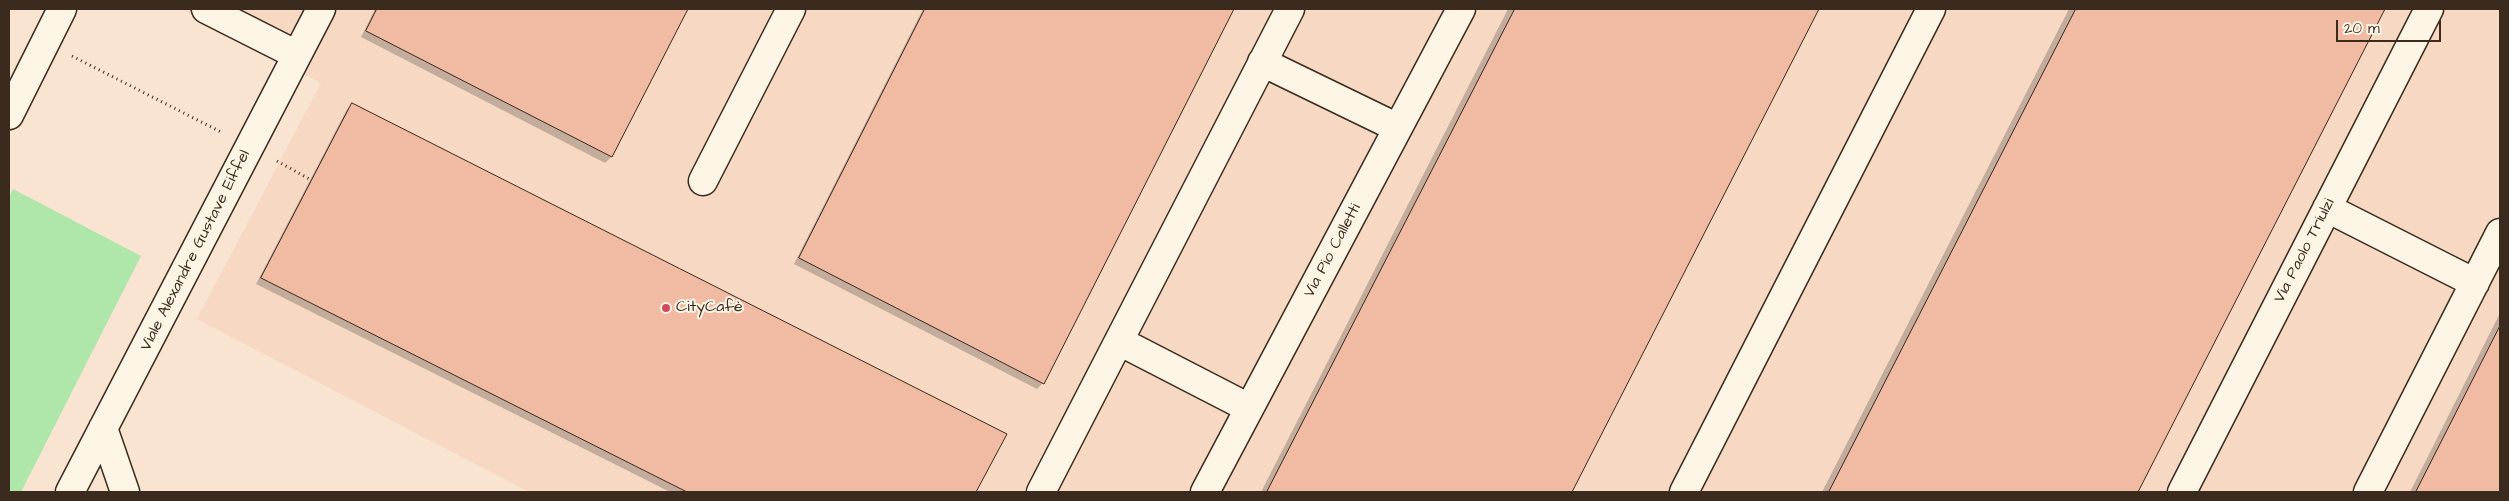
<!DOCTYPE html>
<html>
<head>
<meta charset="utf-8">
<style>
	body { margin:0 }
	#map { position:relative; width:2509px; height:501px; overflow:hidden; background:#f8e4d1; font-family:"Architects Daughter",sans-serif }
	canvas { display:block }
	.frame { position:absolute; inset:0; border:10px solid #3b2a1e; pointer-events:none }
	.scale { position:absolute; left:2336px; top:20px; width:105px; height:22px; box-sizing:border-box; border:2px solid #3b2a1e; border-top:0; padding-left:6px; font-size:15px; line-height:18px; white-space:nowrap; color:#3b2a1e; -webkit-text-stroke:4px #fcf5e5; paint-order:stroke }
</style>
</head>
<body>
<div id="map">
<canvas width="2509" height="501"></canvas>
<div class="frame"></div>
<div class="scale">20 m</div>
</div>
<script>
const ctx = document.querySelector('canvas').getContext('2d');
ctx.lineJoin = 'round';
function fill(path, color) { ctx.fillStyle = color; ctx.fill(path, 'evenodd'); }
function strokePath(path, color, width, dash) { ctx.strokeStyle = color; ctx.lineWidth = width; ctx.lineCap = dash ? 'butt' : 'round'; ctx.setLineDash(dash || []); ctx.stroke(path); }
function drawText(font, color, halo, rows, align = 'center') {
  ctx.font = font + ' "Architects Daughter",sans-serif'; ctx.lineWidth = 4; ctx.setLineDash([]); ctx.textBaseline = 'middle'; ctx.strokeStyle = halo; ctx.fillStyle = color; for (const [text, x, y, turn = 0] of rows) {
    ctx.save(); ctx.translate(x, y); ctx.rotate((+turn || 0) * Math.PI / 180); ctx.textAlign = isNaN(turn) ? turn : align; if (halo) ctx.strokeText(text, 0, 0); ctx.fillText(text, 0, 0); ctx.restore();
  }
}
const built = new Path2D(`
	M181,9h2319v483h-1971l-332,-173 124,-236z`);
const green = new Path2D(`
	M13,189l128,67 -120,236h-12v-295z`);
const shadow = new Path2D(`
	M375,9h311l-75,148 -6,6 -244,-126z
	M923,9h310l-190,374 -6,6 -243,-125z
	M1508,9h310l-247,483h-310z
	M2069,9h314l-247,483h-314z
	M352,104l653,330 -31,58h-304l-414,-208 90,-173z
	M2500,313v179h-90z`);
const building = new Path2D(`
	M377,9h311l-76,148 -246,-126z
	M925,9h309l-190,375 -245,-126z
	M1515,9h304l-247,483h-305z
	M2076,9h309l-247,483h-309z
	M352,103l655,331 -31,58h-289l-426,-214z
	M2500,326v166h-84z`);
const path = new Path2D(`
	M72,56l149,76
	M277,161l34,19`);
const minor = new Path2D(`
	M206,9l91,46
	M1262,62l136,66
	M9,115l53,-106
	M703,181l88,-172
	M2327,208l148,75
	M1119,341l130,67
	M103,428l22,64
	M70,492l251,-483
	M1041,492l249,-483
	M1205,492l256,-483
	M1684,492l247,-483
	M2182,492l247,-483
	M2368,492l132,-259`);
const markers = [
	[666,308,5,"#d1495b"]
];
const streetNames = [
	["Viale Alexandre Gustave Eiffel",196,251,-63],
	["Via Pio Calletti",1333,251,-62],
	["Via Paolo Triulzi",2305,251,-63]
];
const poiNames = [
	["CityCafè",676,308]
];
fill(built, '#f6d8c3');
fill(green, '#afe6aa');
fill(shadow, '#0003');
fill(building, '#f0bba2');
strokePath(building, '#3b2a1e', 1);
strokePath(minor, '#3b2a1e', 31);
strokePath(path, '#3b2a1e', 3, [1, 4]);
strokePath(minor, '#fcf5e5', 28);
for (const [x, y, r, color] of markers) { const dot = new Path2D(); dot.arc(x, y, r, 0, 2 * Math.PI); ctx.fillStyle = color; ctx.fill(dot); strokePath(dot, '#fcf5e5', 2); }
drawText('16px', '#3b2a1e', '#fcf5e5', streetNames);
drawText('16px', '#3b2a1e', '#fcf5e5', poiNames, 'left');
</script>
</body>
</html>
